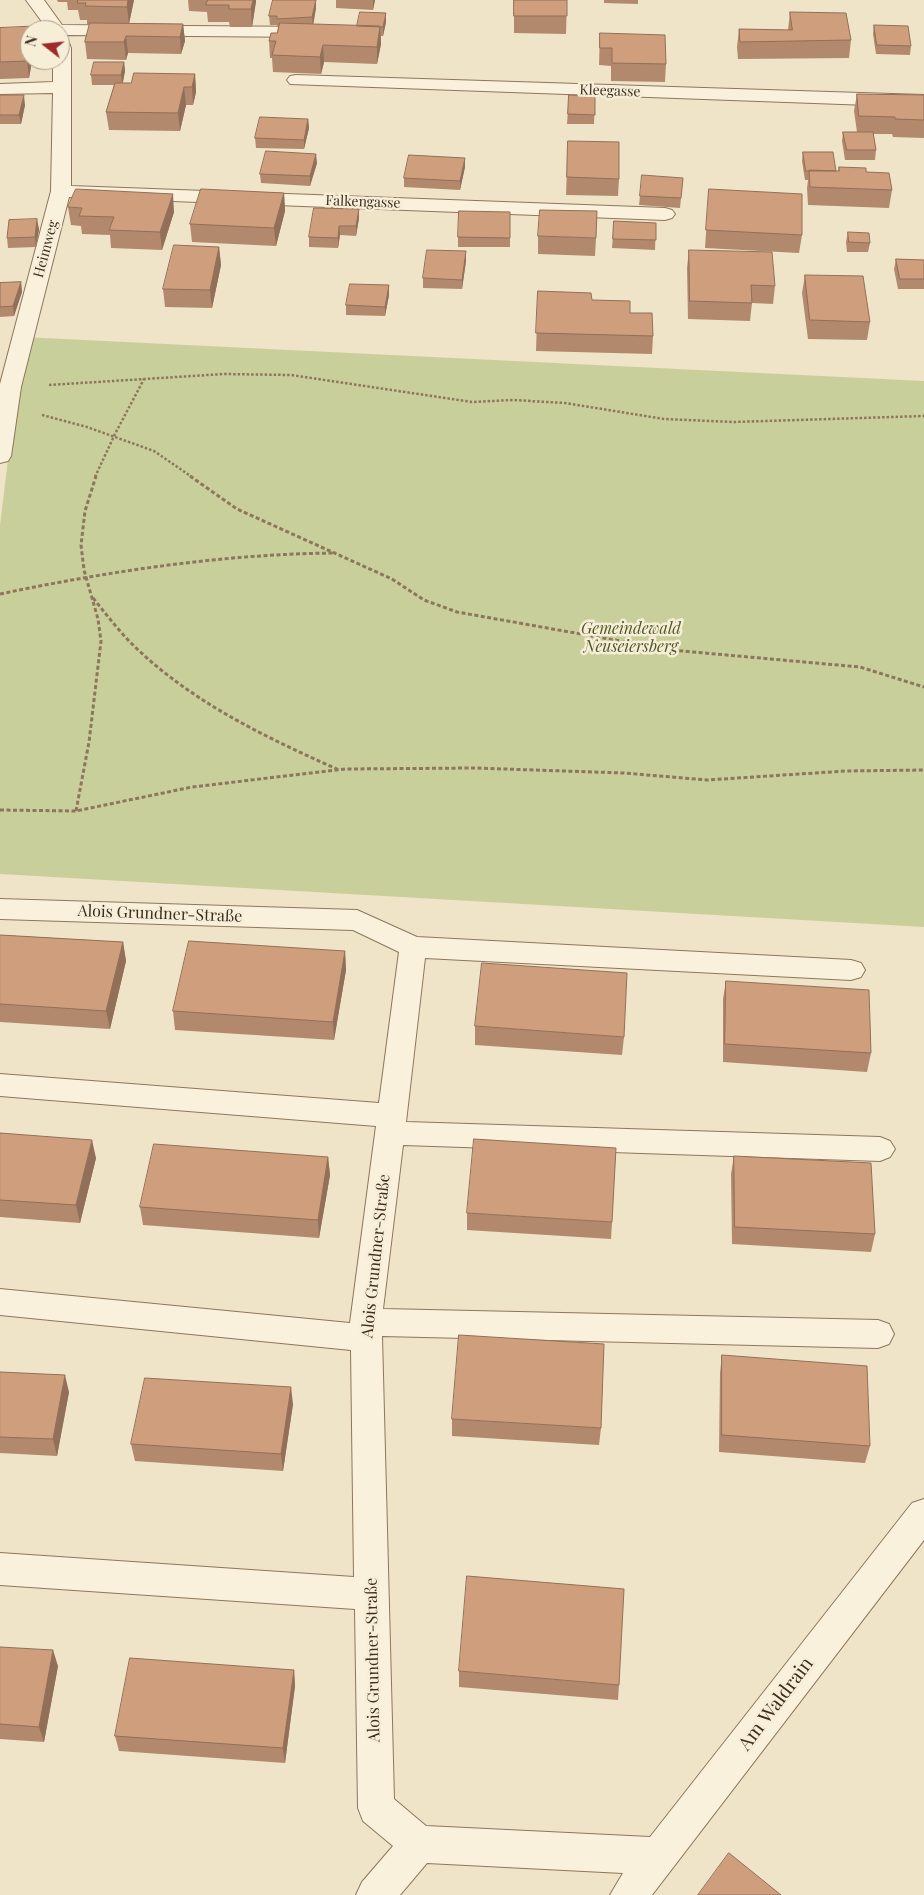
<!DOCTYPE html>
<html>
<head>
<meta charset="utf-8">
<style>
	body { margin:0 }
	#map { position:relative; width:924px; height:1895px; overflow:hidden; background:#f0e4c8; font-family:"Playfair Display",serif }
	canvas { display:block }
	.north { position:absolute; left:20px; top:20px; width:50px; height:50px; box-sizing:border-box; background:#f7eed8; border:1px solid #ada18e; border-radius:50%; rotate:286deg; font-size:14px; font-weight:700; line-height:20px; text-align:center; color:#3d2e20 }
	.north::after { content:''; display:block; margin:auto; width:18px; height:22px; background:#9e2a2b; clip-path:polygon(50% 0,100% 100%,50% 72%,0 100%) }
</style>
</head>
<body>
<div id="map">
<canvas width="924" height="1895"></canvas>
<div class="north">N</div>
</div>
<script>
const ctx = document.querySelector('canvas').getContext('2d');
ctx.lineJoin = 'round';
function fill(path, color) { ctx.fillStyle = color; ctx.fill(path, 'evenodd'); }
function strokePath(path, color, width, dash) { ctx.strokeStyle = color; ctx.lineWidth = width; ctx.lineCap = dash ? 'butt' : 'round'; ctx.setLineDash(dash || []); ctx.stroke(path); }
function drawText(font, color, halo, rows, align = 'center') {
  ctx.font = font + ' "Playfair Display",serif'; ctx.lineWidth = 5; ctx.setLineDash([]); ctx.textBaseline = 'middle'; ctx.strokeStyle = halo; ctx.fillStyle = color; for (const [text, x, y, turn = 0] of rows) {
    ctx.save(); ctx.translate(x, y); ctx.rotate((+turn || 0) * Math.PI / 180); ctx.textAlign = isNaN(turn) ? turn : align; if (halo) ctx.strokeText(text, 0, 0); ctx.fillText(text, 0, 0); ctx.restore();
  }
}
const green = new Path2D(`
	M23,337l901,44v546l-924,-53v-349z`);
const pathFar1 = new Path2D(`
	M49,385l175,-11 67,1 181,27 41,-2 52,3 99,16 70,3 190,-6
	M42,415l45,12 67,24 38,26
	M95,477l20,-43 29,-55`);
const path = new Path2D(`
	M190,476l47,33 155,70 32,21 33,12 214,38 189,17 64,20
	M0,594c111,-23 222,-40 336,-41
	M93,598c13,16 25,32 39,46 59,58 133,93 207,126
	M0,810l76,1 116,-24 153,-18 129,-1 150,5 83,7 139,-9 78,-1
	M76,811l13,-69 12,-101 -3,-22 -14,-49 -3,-25 4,-34 11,-35`);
const minor = new Path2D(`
	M26,0h18l18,25 253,2 6,1 3,4 -3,4 -6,1 -249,-2 5,13v138l594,22 7,2 3,4 -3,4 -7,2 -596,-23 -48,190 -10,69 -3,5 -8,2v-79l51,-193 2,-98 -53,1v-10l53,-2v-22h7v-30h-12z
	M296,75l628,20v12l-634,-23 -3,-4 3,-4z
	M0,899l357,11 60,27 434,23 10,3 4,7 -4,7 -10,3 -426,-22 -19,164 474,15 10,4 5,8 -5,8 -10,4 -477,-16 -20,164 495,11 11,4 5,10 -5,10 -11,4 -496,-12 12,463 32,27 224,11 262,-334 12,-4v41l-272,355h-42l13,-22 -196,-10 -27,32h-44l6,-13 31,-36 -30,-25 -5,-13 -3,-199 -355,-24v-32l354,24 -3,-227 -351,-35v-26l350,34 26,-197 -376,-30v-22l379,29 20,-151 -46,-22 -353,-11z`);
const wall = new Path2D(`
	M57,0h99h-22l-5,23 54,1 2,17 -4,13 -53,-1 -2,7 -39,-1 -2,-17 5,-18h-3v-4h-7l-2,-10h-10l-1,-8h-9z
	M188,0h68l-4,27h-22l-1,-5h-21l-1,-10 -18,-1z
	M316,0v8l-3,16 44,2 29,-4 -3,14h-2v8l-4,20 -53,-2 -3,12 -48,-2 -1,-14h-2l-1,-17 8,-8 1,-5 -1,-3h-7l-1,-9z
	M336,0h39l-2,10 -37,-2z
	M514,0h53l-1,34 -52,-1z
	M604,0h34v4l-34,-1z
	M790,12l61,28 -2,18 -111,1 -1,-12 2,-18 49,1z
	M874,25l37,21 -1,9 -34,-1 -3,-20z
	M0,28l30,2v30h12v1h-10l-3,17 -29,1z
	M600,33l66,31 -1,18 -54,-1v-15l-12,-1z
	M124,62l1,9 -2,12h8l64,-9 1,18 -3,13h-7l-6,26 -71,-1 -3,-18 8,-27h-22l-1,-10z
	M857,94l67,1v43l-31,-1 -1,-3h-19l3,16 -1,10h-30l-3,-19 1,-9h14l-3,-21z
	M0,95l25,10 -4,19h-21z
	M569,95l26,1 -1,28h-27z
	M308,119l1,9 -5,21 -48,-1 -1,-10z
	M568,141l51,38 -1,17 -52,-1z
	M803,152l33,19h2l1,-4 27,5 26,18 -3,18 -81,-3 -1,-17 1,-8h-3l-3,-19z
	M317,163l-7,23 -49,-3 -1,-9z
	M465,167l-5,23 -56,-3v-9z
	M683,178l-3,30 -41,-3 1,-9z
	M709,189l93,46 -3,18 -94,-5z
	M284,193l1,18 -9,35 -84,-4 -2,-18z
	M68,207l106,5 -12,38 -51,-2 -1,-13 -28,-1 -1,-8 -10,-1z
	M359,209v9l-3,18 -16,-1 -2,13 -29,-1v-10z
	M510,212v35h-52v-10z
	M614,221l42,2 -1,27 -43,-2z
	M39,229l-3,18 -28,1 -1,-10z
	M848,232l22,11 -2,9h-21l-1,-10z
	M538,236l58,2 -1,18 -57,-2z
	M219,247l2,18 -9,43 -47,-1 -2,-18z
	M689,250l86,36 -2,18 -21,-1 -2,18 -62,-2 -1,-51z
	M466,251v10l-4,28 -39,-1v-10z
	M896,259l28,1v29h-26l-4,-20z
	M805,275l65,47 -3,18 -59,-1 -6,-46z
	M21,282l1,10 -8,24 -14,1v-34z
	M389,285v10l-4,21 -39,-1v-10z
	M538,291l54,9 38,13 23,23 -1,18 -116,-3z
	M0,935l123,7 3,19 -16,68 -110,-7z
	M345,951l1,19 -12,70 -159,-10 -2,-19z
	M726,981l145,72 -4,19 -144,-10v-63z
	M475,1026l149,11 -2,18 -147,-10z
	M0,1133l96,25 -16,65 -80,-6z
	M734,1156l141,78 -4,18 -139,-8 -1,-70z
	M328,1157l2,18 -11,63 -176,-13 -3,-18z
	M467,1213l145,9 -1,17 -144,-9z
	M722,1355l148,91 -5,17 -146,-11 1,-79z
	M0,1372l69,20 -12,64 -57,-3z
	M293,1404l-10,67 -148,-10 -4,-17z
	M452,1419l149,9 -2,17 -147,-9z
	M0,1647l58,19 -14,76 -44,-3z
	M294,1670l1,16 -10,77 -166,-12 -4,-15z
	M459,1671l160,14 -1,15 -159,-13z`);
const shadedWall = new Path2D(`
	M128,0h6l-5,24 -2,-17z
	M253,0h3v2l-4,25 -1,-18z
	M316,0v8l-3,18 -1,-9z
	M373,0h2l-2,10z
	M386,13v9l-3,14v-9z
	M183,24l2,17 -4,13 -1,-17z
	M380,26l1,18 -4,20v-17z
	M126,36l2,17 -2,7 -2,-18z
	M30,44v16h2v1l-3,17 -2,-17z
	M323,45l1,17 -3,12 -1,-17z
	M124,62l1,9 -3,14 -1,-10z
	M195,74l1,18 -3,13 -1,-18z
	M184,87l2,18 -6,26 -2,-18z
	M24,95l1,10 -4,19 -2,-9z
	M308,119l1,9 -5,21v-9z
	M316,154l1,9 -7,23v-10z
	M465,158v9l-5,23v-9z
	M284,193l1,18 -9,35 -2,-18z
	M173,194l1,18 -12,38 -2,-18z
	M359,209v9l-3,18v-10z
	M37,219l2,10 -3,18 -1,-10z
	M339,226l1,9 -2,13v-10z
	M219,247l2,18 -9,43 -2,-18z
	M466,251v10l-4,28v-9z
	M21,282l1,10 -8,24 -1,-10z
	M389,285v10l-4,21v-9z
	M123,942l3,19 -16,68 -4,-18z
	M345,951l1,19 -12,70 -1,-18z
	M92,1140l4,18 -16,65 -4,-18z
	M328,1157l2,18 -11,63 -1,-18z
	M65,1375l4,17 -12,64 -4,-17z
	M291,1387l2,17 -10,67 -2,-17z
	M53,1650l5,16 -14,76 -5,-15z
	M294,1670l1,16 -10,77 -2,-15z`);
const building = new Path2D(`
	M78,0h50l-1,7 -42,-1 1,-3h-8z
	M208,0h45l-2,9h-22v-4h-23z
	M273,0h43l-4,17 -35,2v-3h-8z
	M514,0h53v16h-53z
	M360,12l26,1 -3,14 -26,-1z
	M790,12l56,1 5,27 -111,2 -1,-13 53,1z
	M90,23l93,1 -3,13 -54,-1 -2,6h-39z
	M280,23l100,3 -3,21 -54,-2 -3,12 -48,-2 4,-14h-7l2,-8h6z
	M874,25l34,1 3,20 -34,-1z
	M42,26l-1,4h-11v14l-3,17 -27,1v-34z
	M600,33l65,2 1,29 -54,-1v-15h-12z
	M94,62h30l-3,13h-30z
	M134,73l61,1 -3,13h-8l-6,26 -72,-1 9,-29h16z
	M857,94l67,1v25l-29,-1v-2l-36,-1z
	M0,95h24l-5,20h-19z
	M569,95l26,1v19l-27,-1z
	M260,117l48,2 -4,21 -49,-2z
	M843,132h30l3,18h-29z
	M568,141l51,1v37l-52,-2z
	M266,151l50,3 -6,22 -50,-2z
	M803,152h30l3,19h-30z
	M409,155l56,3 -5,23 -56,-3z
	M839,167l27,1v4l23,1 3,17 -82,-3 -1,-17 30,1z
	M642,175l41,3 -2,20 -41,-2z
	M76,189l97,5 -13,38 -51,-2 5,-13 -35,-1 3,-8 -14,-1z
	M201,189l83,4 -10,35 -84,-4z
	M709,189l93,5v41l-96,-5z
	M314,208l45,1 -3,17h-17l-1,12 -29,-1z
	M540,210l57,1 -1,27 -58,-2z
	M459,211l51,1v26l-52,-1z
	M37,219l-2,18 -28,1 2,-18z
	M614,221l42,2v17l-43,-1z
	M848,232l21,1 1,10 -21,-1z
	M174,245l45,2 -9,43 -47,-1z
	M427,250l39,1 -4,29 -39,-2z
	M689,250l83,2 3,34 -24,-1 1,18 -62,-2z
	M896,259l28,1v19h-24z
	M805,275l58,1 7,46 -60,-2z
	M21,282l-8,24 -13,1v-24z
	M350,284l39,1 -4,22 -39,-2z
	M538,291l53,2 1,7 38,1v12h22l1,23 -117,-3z
	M0,935l123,7 -17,69 -106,-7z
	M189,941l156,10 -12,71 -160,-11z
	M482,963l145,10 -3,64 -149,-11z
	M726,981l143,9 2,63 -146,-9z
	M0,1133l92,7 -16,65 -76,-5z
	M474,1139l142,9 -4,74 -145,-9z
	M154,1144l174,13 -10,63 -178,-13z
	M734,1156l137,7 4,71 -140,-7z
	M459,1335l145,9 -3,84 -149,-9z
	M722,1355l145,11 3,80 -148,-11z
	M0,1372l65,3 -12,64 -53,-2z
	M145,1378l146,9 -10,67 -150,-10z
	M467,1576l157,13 -5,96 -160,-14z
	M0,1647l53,3 -14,77 -39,-3z
	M130,1658l164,12 -11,78 -168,-12z
	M729,1853l52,42h-83z`);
const farStreetnames = [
	["Kleegasse",610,91,2],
	["Falkengasse",363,202,2],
	["Heimweg",46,249,-75]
];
const parkNames = [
	["Gemeindewald",631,629],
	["Neuseiersberg",631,647]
];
const streetNames = [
	["Alois Grundner-Straße",160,914,2],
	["Alois Grundner-Straße",376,1256,-84],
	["Alois Grundner-Straße",373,1660,-91]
];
const nearStreetnames = [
	["Am Waldrain",776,1704,-53]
];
fill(green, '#c9cf9b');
strokePath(minor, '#8d765c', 2);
strokePath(pathFar1, '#8d765c', 2.5, [2.5, 2]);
strokePath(path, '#8d765c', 3, [4, 2.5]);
fill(minor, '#faf1dc');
fill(wall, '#b2896c');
fill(shadedWall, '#916f58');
fill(building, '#cf9f7d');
strokePath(building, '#916f58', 1);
drawText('14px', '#3d2e20', '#f7eed8', farStreetnames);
drawText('italic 16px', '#4d5a26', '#f7eed8', parkNames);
drawText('16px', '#3d2e20', '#f7eed8', streetNames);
drawText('19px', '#3d2e20', '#f7eed8', nearStreetnames);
</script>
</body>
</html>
